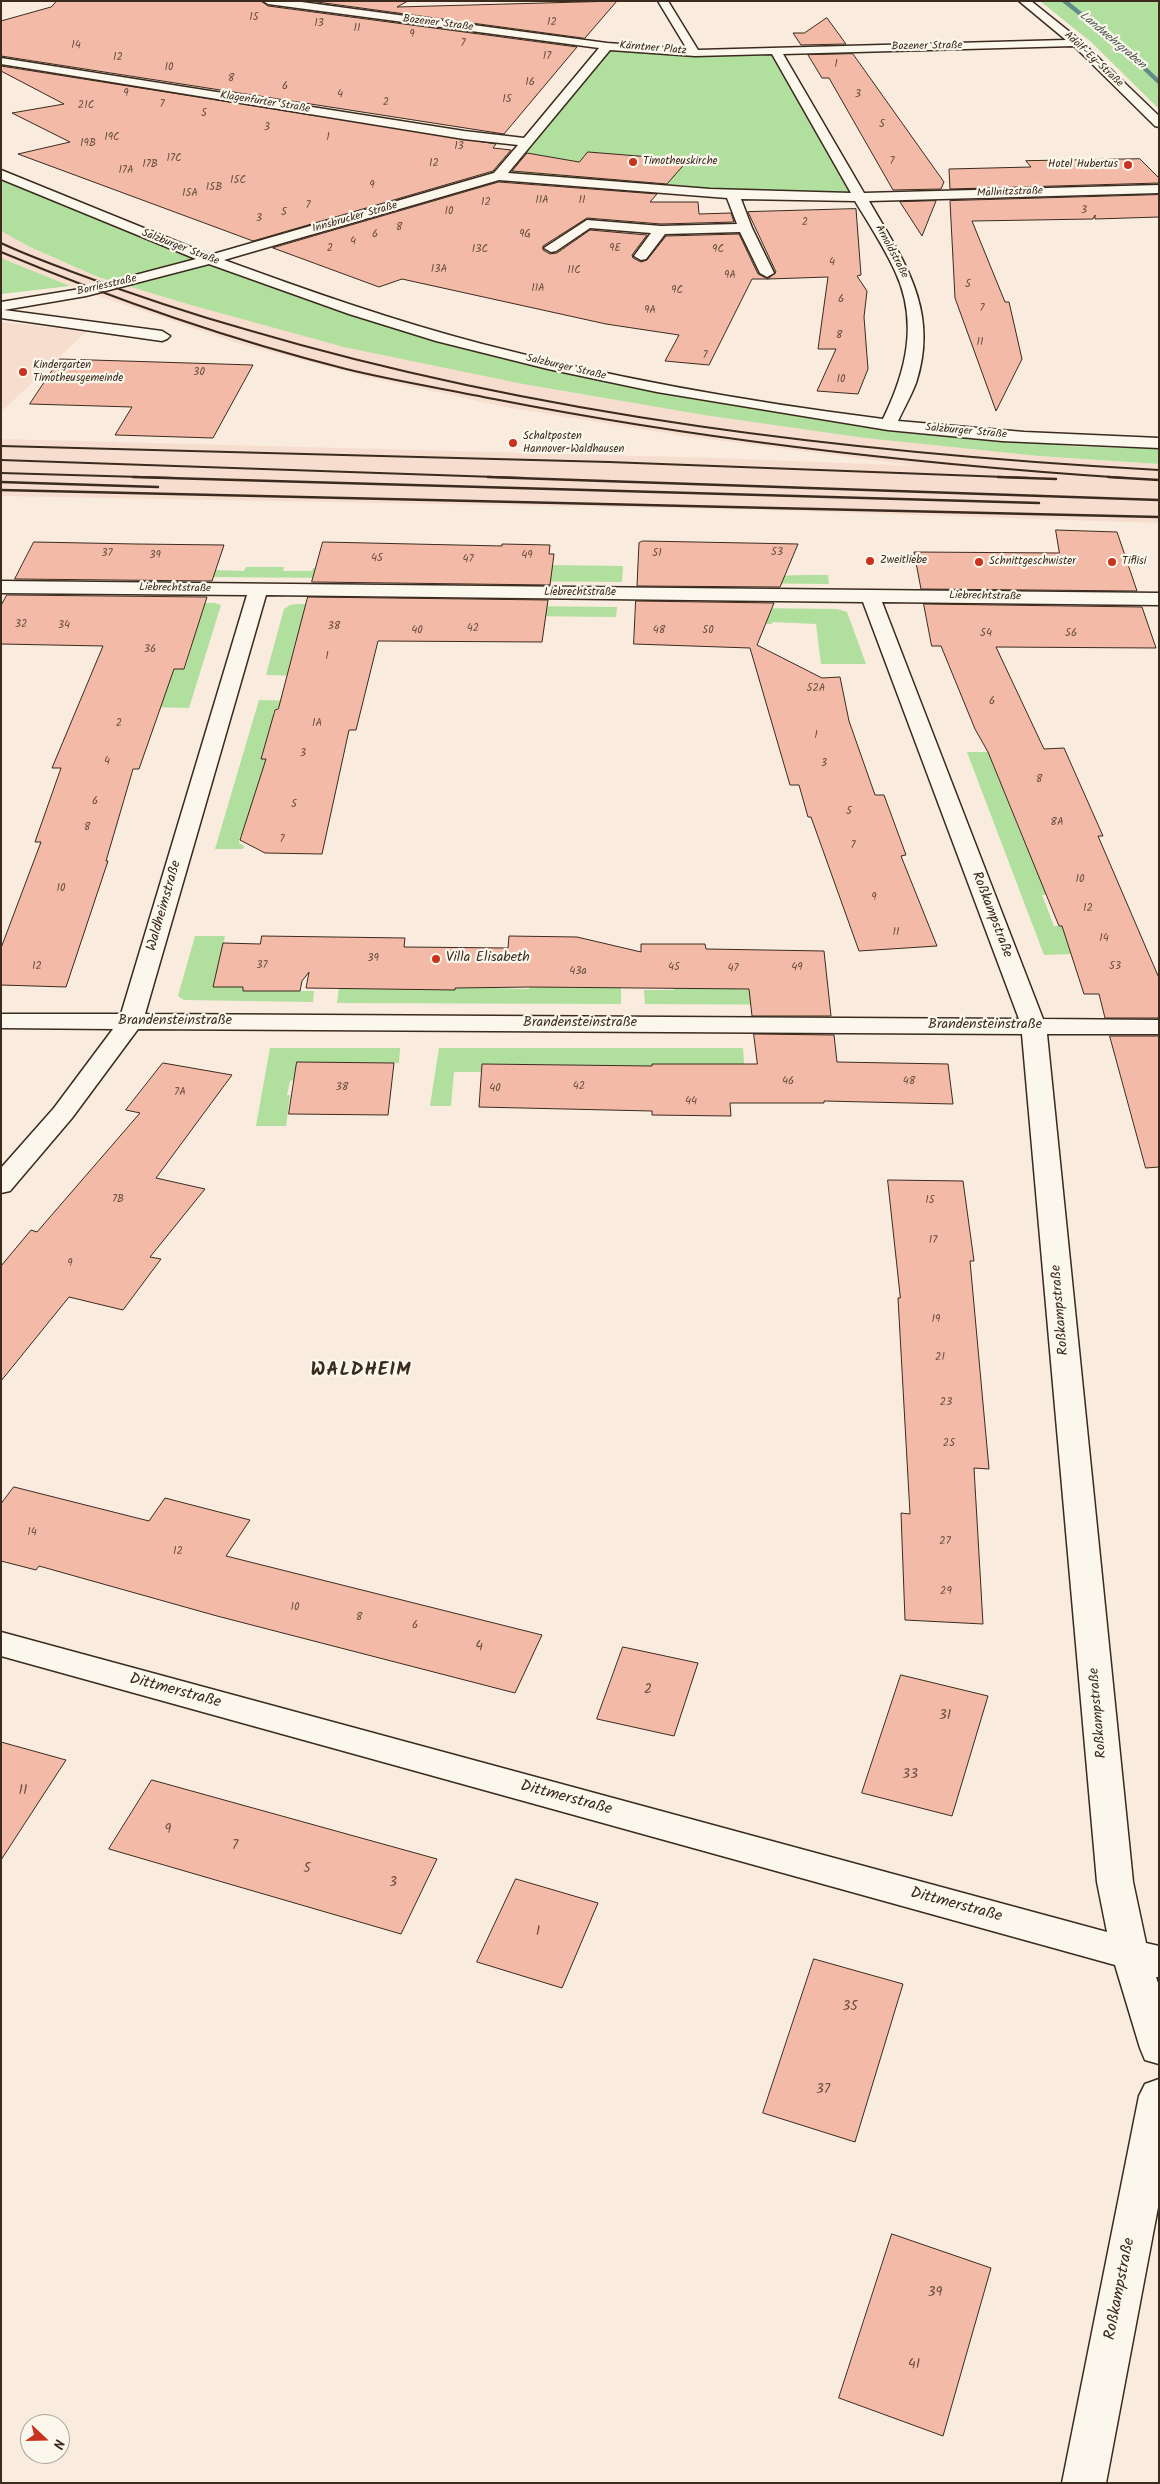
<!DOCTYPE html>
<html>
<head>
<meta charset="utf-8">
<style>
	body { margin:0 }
	#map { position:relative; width:1160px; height:2484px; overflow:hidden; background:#f9ebde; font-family:Kalam,sans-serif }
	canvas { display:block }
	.frame { position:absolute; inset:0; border:2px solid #3b2a1e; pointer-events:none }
	.north { position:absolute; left:20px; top:2414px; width:50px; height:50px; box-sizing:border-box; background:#fbf7ec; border:1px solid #aea59a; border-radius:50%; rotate:111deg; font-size:14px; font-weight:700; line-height:20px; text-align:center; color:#3b2a1e }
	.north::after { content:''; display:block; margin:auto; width:18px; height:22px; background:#c8321e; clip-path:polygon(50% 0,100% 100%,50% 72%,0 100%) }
</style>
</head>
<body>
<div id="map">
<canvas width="1160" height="2484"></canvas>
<div class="frame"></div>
<div class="north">N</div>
</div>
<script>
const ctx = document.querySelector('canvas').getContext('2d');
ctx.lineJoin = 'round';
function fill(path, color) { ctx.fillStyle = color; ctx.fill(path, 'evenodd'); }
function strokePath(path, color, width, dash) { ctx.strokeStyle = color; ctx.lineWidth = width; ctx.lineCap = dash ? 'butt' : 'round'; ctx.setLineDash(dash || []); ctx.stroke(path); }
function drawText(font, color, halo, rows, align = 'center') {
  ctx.font = font + ' Kalam,sans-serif'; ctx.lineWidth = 4.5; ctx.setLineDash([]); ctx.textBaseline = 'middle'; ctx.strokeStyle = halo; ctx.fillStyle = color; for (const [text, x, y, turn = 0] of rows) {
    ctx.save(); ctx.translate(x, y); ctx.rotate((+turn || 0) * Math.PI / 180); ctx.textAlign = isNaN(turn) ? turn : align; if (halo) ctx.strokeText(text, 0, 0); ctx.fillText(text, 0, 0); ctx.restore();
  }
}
const built = new Path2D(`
	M1,231l29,16 68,30 425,107 181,31 161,23 174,18 120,8v59l-394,-13 -764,-14v-57l716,19 203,8 -236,-30 -178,-29 -139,-30 -130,-34 -167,-57 -69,-28z
	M1,322l86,9 -86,81z`);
const green = new Path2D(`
	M1040,1h119v108l-68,-67z
	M607,46l88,7 81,-2 85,146 -79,-1 -283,-20z
	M1,174l73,32 331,121 243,59 420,60 91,3v15l-120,-8 -174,-18 -161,-23 -181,-31 -179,-37 -153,-42 -93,-28 -68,-30 -29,-16z
	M1,258l69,28 -69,8z
	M548,565l75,1 -1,16 -126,-1z
	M246,567h38l-1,4h29l1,-3h23l-2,10 -122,-1 2,-7 30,1z
	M806,575h22l1,9 -98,-1 36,-7z
	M1,601l214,2 6,2 -32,103 -38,-1 22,-38h12l11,-38 -195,-23z
	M290,605l7,-1 205,2 -206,34 -8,31 24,5 -46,-1 18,-66z
	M519,606l98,1 -1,10 -97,-1z
	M748,608l89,1 10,3 19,52h-45l-5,-40 -43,-2 -2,2h-24z
	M259,700l38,1 -23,9 -1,5 5,2 -8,31h-6l-3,11h6l-8,37 -6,3 -6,35 -7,2 -1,7 5,3 -1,3h-28z
	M967,752h21l35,87 28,-1 -3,57h-6l12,31h8l10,28 -28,1z
	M195,936h30l-12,51h30v4h71l-1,11 -129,-2 -6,-4z
	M603,963h18v41l-284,-1 4,-31 150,3 -1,13 39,1 1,-8h34v7h38z
	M674,987l154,5 2,13 -185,-1 -1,-14h30z
	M270,1048h130l-1,15 -102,-1 -3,18 -4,1 -3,14h3l-4,31h-30z
	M439,1048h304l1,16h-92v2l-170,-2 -1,8h-27l-3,34h-21z`);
const stream = new Path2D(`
	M1061,1h7l57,46 34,32v6l-38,-36z`);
const building = new Path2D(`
	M57,1h204l7,5 309,41 -73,87 -503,-78v-35l50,-14z
	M310,1h98l-11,6 220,-6 -32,37z
	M827,18l19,26 -45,1 -8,-12h11z
	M853,54l91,128 -3,7 -48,1 -64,-112h-7l-14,-23z
	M1,66l495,78 -3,4 18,2 -18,21 -240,70 -235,-87 52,-12 -58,-29 52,-9 -63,-33z
	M588,152l100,8 -21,24 -155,-13 15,-18 52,9z
	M1140,159l19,19v5l-209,6 -1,-20 82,-2 -5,-6z
	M499,182l158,12 -7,8h48l1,12 32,-1 3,9 -73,2 -74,-6 -44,28v4l7,4 7,-1 33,-23 57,5 -15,20 1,3 8,4 6,-2 19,-24 73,-2 19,40 10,5h-16l-43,86 -44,-4 14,-26 -73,-11 -204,-45 -23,8 -106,-39z
	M1159,195v22l-64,2v-4l-2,4 -121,2 33,81h4l13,57 -26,52 -41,-113 -5,-97z
	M936,201l-14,35 -22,-34z
	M856,209l5,66 -4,1 10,15 -3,26 4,52 -10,25 -41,-3 19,-42h-18l10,-72 -60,2 8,-7 -28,-60z
	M60,359l193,6 -40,73 -98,-3 17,-28 -102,-3z
	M1056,530l61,2 20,59 -216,-2 -7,-37 145,1z
	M643,541l155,3 -18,43 -143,-1 2,-43z
	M34,542l102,2 88,1 -12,36 -197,-2z
	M323,542l179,4v-2l48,1 -1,9h5l-4,31 -238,-3z
	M7,595l200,2 -23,72h-10l-35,100h-6l-27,92h2l-42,126 -65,-2v-37l40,-106h-6l26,-74h-9l51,-122 -102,-2v-38z
	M308,597l240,3 -6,42 -164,-1 -22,89h-7l-27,124 -57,-1 -25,-13 26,-81h-5l14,-49 3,-1z
	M636,601l138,2 -17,42 65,33 18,-1 9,44 26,74h9l22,60 -5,1 36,90 -78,5 -48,-134h-3l-9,-32h-9l-40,-137 -116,-4z
	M924,604l218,3 14,41 -160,-1 48,102 20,-1 39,88h-5l61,142v40h-54l-6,-24h-15l-22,-68h-3l-71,-174 -13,-23 -34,-83h-9z
	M262,936l143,2 -1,9 104,1 1,-12 68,1 64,15v-8h64l1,5 118,2 7,65h-79l-3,-27 -219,-2 -75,1v2l-149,-2 3,-16 -7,9 -2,10h-57v-4h-30l10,-44 37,1z
	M754,1034l80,1 3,27 111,2 5,40 -129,-3v2h-94l1,13 -79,-1v-4l-173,-4 3,-43 170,2v-2h105z
	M1110,1036h49v131l-13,1z
	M297,1062l97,1 -6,52 -99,-1z
	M163,1063l69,12 -76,103 49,11 -55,68 11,2 -38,51 -54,-13 -68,84v-115l30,-36 6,2 103,-119 -14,-3z
	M888,1180l75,1 11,80h-4l19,208 -15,-1 9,156 -78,-4 -4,-107 9,1 -12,-216h2z
	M14,1487l135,34 16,-23 85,22 -24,36 316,79 -27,58 -298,-77 -178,-50 -3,4 -35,-9v-57z
	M623,1647l75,16 -24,73 -77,-17z
	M901,1675l87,21 -36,120 -90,-23z
	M1,1742l65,18 -65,100z
	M152,1780l285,79 -36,75 -292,-85z
	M516,1879l82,24 -36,85 -85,-26z
	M814,1959l89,25 -48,158 -92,-29z
	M892,2234l99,34 -48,168 -104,-38z`);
const minor = new Path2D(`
	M263,1h31l313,42 80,6 -29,-48h10l30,49 368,-10 -47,-39h12l50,40 78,75v11l-4,-1 -81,-80 -291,8 81,139 295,-8v8l-290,8c34,59 71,109 47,182 -5,13 -12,25 -18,38l126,11 135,6v10l-157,-7 -114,-11 -231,-38 -109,-23 -112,-28 -87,-27 -140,-50 -123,32 -82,14 158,21 8,5 -3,3 -5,2 -161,-23v-16l85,-14 110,-29 -195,-80v-9l209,85 284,-82 24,-28 -54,-6 -463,-75v-6l463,73 60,7 75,-90 -331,-44zM610,50l85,6 77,-2 79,139 -141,-4 -202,-16zM499,180l228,18 10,26 -76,2 -74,-6 -43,28 7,4 5,-1 34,-23 61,5 -17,23 7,4 5,-1 19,-25 75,-2 20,41 7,4 7,-4 -22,-45 -11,-29 114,2c14,23 29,46 40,70 24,51 11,101 -12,148 -135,-17 -270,-41 -401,-75 -88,-23 -173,-53 -258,-84z
	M1,581l1158,12v12l-277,-3 161,417 116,1v14h-112l86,848 13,61 13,3v31h-3l3,9v78l-14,-4 -5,-12 -25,-83 -1114,-309v-24l1106,300 -10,-50 -75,-848 -884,-5 -66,89 -62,73 -9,2v-25l53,-60 59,-79 -112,-1v-14h120l126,-419 -246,-2zM266,595l597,7 156,417 -874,-5z
	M1159,2079v123l-53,281h-44l77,-387 6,-12z`);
const railFar1 = new Path2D(`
	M1,243c25,12 51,21 77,31 56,21 113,40 170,56 295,87 605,123 911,140
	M1,252c112,47 227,87 345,117 49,12 99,20 148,30 208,41 420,65 632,79
	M1,446l608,16 422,16
	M1,460l523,18
	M1,473l175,5`);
const rail = new Path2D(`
	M133,477l906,26
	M488,477l671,23
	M998,477l58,2
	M1108,477l51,3
	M1,482l157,5
	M1,490l1158,27`);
const markers = [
	[633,162,5,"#c8321e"],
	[1128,165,5,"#c8321e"],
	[23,372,5,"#c8321e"],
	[513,443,5,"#c8321e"],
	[870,561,5,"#c8321e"],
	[979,562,5,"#c8321e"],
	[1112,562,5,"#c8321e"],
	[436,959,5,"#c8321e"]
];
const numberNames = [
	["15",254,18],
	["12",552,23],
	["13",319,24],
	["11",357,29],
	["9",412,35],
	["7",463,44],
	["14",76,46],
	["17",547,57],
	["12",118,58],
	["1",836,65],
	["10",169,68],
	["8",231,79],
	["16",530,83],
	["6",285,87],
	["9",126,94],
	["4",340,95],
	["3",858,95],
	["15",507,100],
	["2",386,103],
	["7",162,105],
	["21C",86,106],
	["5",204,114],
	["5",882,125],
	["3",267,128],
	["19C",112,138],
	["1",328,138],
	["19B",88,144],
	["13",459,147],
	["17C",174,159],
	["7",892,162],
	["12",434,164],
	["17B",150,165],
	["17A",126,171],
	["15C",238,181],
	["9",372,186],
	["15B",214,188],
	["15A",190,194],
	["11A",542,201],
	["11",582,201],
	["12",486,203],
	["7",308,206],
	["3",1084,211],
	["10",449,212],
	["5",284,213],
	["3",259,219],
	["2",805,223],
	["8",399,228],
	["6",375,235],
	["9G",525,235],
	["4",353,242],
	["2",330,249],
	["9E",615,249],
	["13C",480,250],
	["9C",718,250],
	["4",832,263],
	["13A",439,270],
	["11C",574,271],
	["9A",730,276],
	["5",968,285],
	["11A",538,289],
	["9C",677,291],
	["6",841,300],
	["7",982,309],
	["9A",650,311],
	["8",839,336],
	["11",980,343],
	["7",705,356],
	["30",199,373],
	["10",841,380],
	["53",777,553],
	["37",107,554],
	["51",657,554],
	["39",155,556],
	["49",527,556],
	["45",377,559],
	["47",468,560],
	["32",21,625],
	["34",64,626],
	["38",334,627],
	["42",473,629],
	["40",417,631],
	["48",659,631],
	["50",708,631],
	["54",986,634],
	["56",1071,634],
	["36",150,650],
	["1",327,657],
	["52A",816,689],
	["6",992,702],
	["2",119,724],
	["1A",317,724],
	["1",816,736],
	["3",303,754],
	["4",107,762],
	["3",824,764],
	["8",1039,780],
	["6",95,802],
	["5",294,805],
	["5",849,812],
	["8A",1057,823],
	["8",87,828],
	["7",282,840],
	["7",853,846],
	["10",1080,880],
	["10",61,889],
	["9",874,898],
	["12",1088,909],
	["11",896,933],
	["14",1104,939],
	["39",373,959],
	["37",262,966],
	["12",37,967],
	["53",1115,967],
	["45",674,968],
	["49",797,968],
	["47",733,969],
	["43a",578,972],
	["46",788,1082],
	["48",909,1082],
	["42",579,1087],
	["38",342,1088],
	["40",495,1089],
	["7A",180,1093],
	["44",691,1102],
	["7B",118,1200],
	["15",930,1201],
	["17",933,1241],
	["9",70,1264],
	["19",936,1320],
	["21",940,1358],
	["23",946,1403],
	["25",949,1444],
	["14",32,1533],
	["27",945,1542],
	["12",178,1552],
	["29",946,1592],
	["10",295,1608],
	["8",359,1618],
	["6",415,1626]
];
const farStreetnames = [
	["Bozener Straße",438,24,7],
	["Bozener Straße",927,47,-1],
	["Kärntner Platz",653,49,5],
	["Adolf-Ey-Straße",1093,60,43],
	["Klagenfurter Straße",265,103,9],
	["Mallnitzstraße",1010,193,-2],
	["Innsbrucker Straße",355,218,-16],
	["Salzburger Straße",180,248,21],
	["Arnoldstraße",891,252,62],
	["Borriesstraße",107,286,-13],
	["Salzburger Straße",566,368,13],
	["Salzburger Straße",966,432,5],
	["Liebrechtstraße",175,589,1],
	["Liebrechtstraße",580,593],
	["Liebrechtstraße",985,597,1]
];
const farPoinames = [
	["Timotheuskirche",643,162],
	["Hotel Hubertus",1118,165,"right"],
	["Kindergarten",33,366],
	["Timotheusgemeinde",33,379],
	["Schaltposten",523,437],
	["Hannover-Waldhausen",523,450],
	["Zweitliebe",880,561],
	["Schnittgeschwister",989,562],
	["Tiflisi",1122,562]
];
const farWaternames = [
	["Landwehrgraben",1112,41,40]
];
const streetNames = [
	["Waldheimstraße",165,906,-74],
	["Roßkampstraße",991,915,69],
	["Brandensteinstraße",175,1022],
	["Brandensteinstraße",580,1024],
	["Brandensteinstraße",985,1026],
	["Roßkampstraße",1061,1310,-95],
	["Roßkampstraße",1099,1713,-95]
];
const poiNames = [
	["Villa Elisabeth",446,959]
];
const nearNumbernames = [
	["4",479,1648],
	["2",648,1691],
	["31",945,1717],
	["33",910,1776],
	["11",23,1792],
	["9",168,1831],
	["7",235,1847],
	["5",307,1870],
	["3",393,1884],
	["1",538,1933],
	["35",850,2008],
	["37",823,2091],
	["39",935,2294],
	["41",914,2366]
];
const nearStreetnames = [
	["Dittmerstraße",175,1692,15],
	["Dittmerstraße",566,1799,15],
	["Dittmerstraße",956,1906,15],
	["Roßkampstraße",1121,2289,-79]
];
const districtNames = [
	["WALDHEIM",361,1372]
];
fill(built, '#f7ddce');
fill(green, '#b0df9e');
fill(stream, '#618b89');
fill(building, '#f3bba7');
strokePath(building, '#3b2a1e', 1);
strokePath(minor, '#3b2a1e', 3);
fill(minor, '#fbf7ec');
strokePath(railFar1, '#3b2a1e', 2);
strokePath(rail, '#3b2a1e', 2.5);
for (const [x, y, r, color] of markers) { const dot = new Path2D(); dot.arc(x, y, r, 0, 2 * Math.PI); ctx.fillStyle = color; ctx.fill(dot); strokePath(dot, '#fbf7ec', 2); }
drawText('11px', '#694e40', null, numberNames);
drawText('11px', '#3b2a1e', '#fbf7ec', farStreetnames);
drawText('11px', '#3b2a1e', '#fbf7ec', farPoinames, 'left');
drawText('italic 12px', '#4e5a54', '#fbf7ec', farWaternames);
drawText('14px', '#3b2a1e', '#fbf7ec', streetNames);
drawText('14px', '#3b2a1e', '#fbf7ec', poiNames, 'left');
drawText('14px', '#694e40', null, nearNumbernames);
drawText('16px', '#3b2a1e', '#fbf7ec', nearStreetnames);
ctx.letterSpacing = '1px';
drawText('bold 19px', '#3b2a1e', '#fbf7ec', districtNames);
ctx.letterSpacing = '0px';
</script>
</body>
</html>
